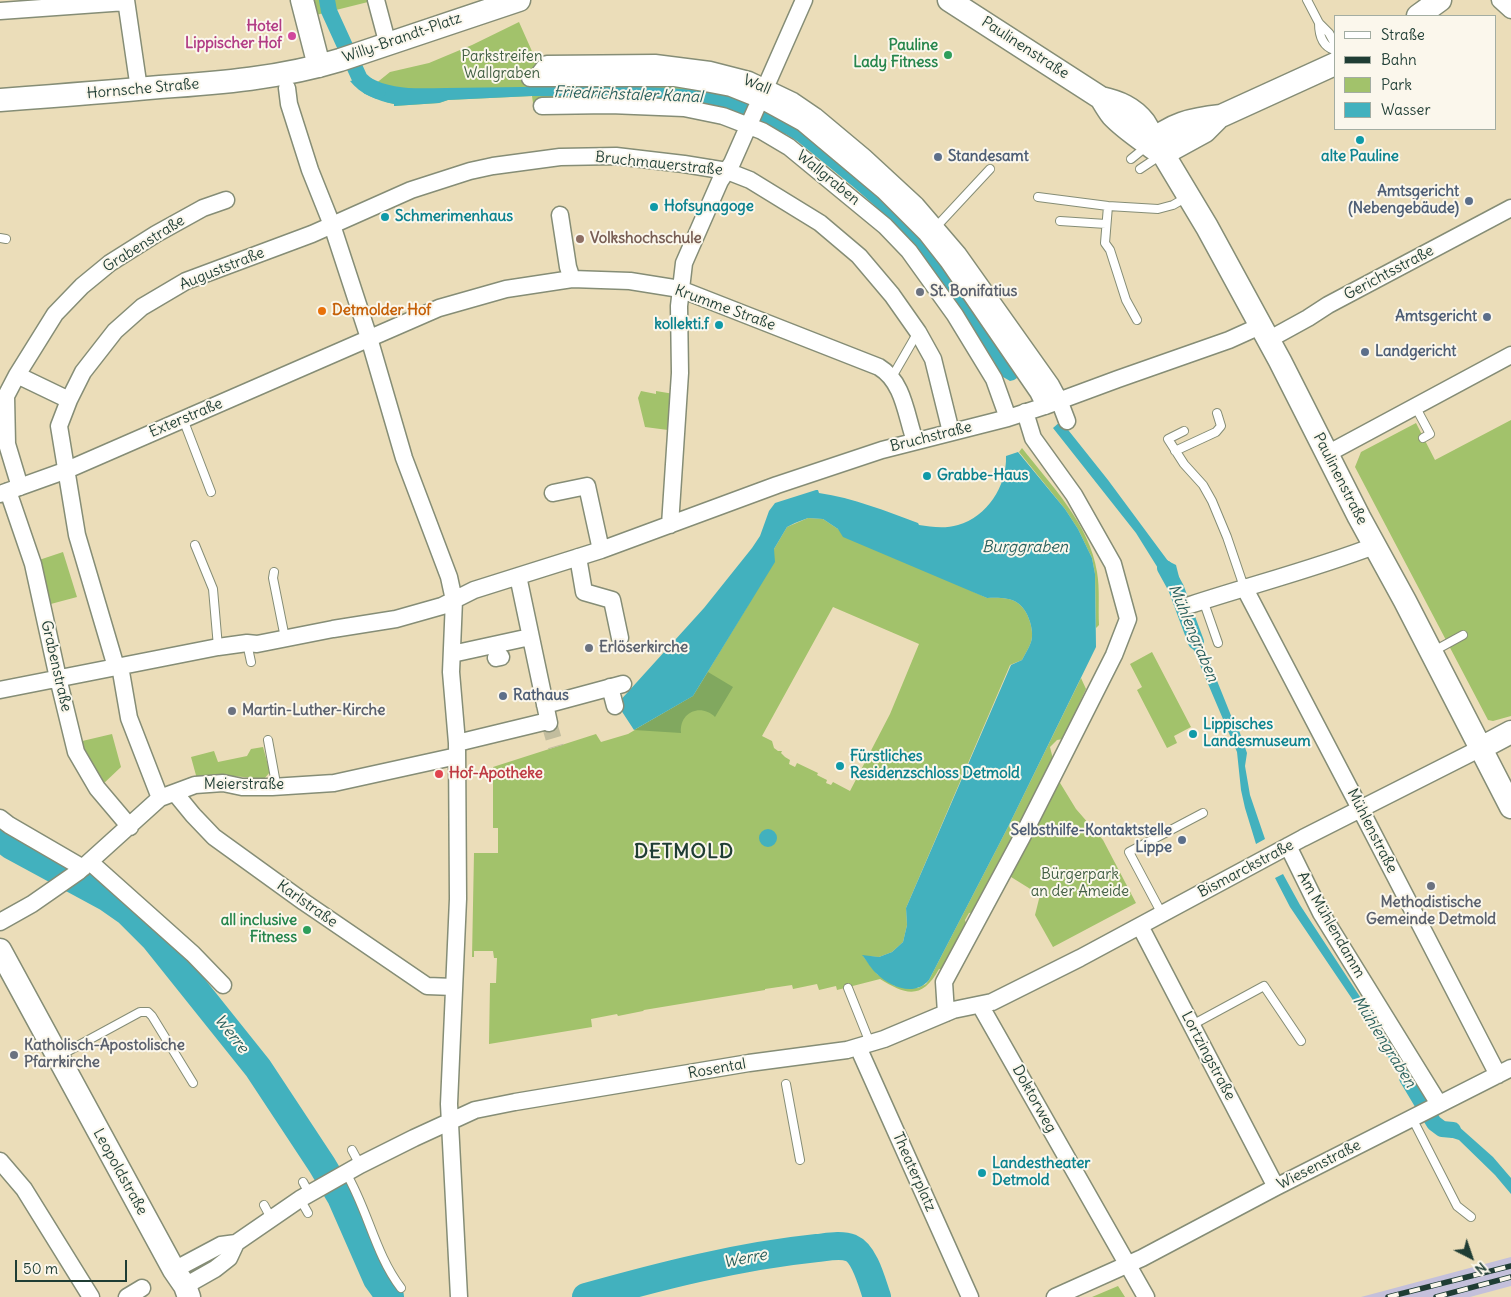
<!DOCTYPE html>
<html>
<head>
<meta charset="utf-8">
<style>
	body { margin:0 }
	#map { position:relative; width:1511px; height:1297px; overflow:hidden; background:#ebddb9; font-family:Delius,sans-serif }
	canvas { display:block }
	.legend { position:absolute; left:1334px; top:15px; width:162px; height:115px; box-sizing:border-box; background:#fbf7ec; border:1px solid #a3ada2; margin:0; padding:6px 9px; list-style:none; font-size:15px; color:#1f3d34 }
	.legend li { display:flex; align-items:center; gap:10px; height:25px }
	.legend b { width:25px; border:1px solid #a3ada2 }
	.north { position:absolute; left:1446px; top:1232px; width:50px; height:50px; -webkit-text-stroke:4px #fbf7ec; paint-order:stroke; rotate:139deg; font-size:14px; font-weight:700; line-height:20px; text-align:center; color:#1f3d34 }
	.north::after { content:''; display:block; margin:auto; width:18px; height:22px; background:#1f3d34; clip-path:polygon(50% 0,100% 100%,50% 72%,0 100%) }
	.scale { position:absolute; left:15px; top:1260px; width:112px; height:22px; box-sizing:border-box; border:2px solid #1f3d34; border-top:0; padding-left:6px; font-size:15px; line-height:18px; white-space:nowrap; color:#1f3d34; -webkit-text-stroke:4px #fbf7ec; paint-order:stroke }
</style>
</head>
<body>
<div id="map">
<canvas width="1511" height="1297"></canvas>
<ul class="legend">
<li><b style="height:6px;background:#fff"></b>Straße</li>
<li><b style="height:6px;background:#1f3d34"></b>Bahn</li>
<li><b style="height:14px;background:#a2c26b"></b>Park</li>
<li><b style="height:14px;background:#42b1be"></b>Wasser</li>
</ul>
<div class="north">N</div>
<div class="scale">50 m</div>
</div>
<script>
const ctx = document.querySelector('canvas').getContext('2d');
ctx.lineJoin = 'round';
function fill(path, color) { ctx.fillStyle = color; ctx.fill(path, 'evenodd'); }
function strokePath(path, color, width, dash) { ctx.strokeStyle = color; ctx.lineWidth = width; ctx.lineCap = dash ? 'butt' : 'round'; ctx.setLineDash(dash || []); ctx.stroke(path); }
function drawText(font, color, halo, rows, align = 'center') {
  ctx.font = font + ' Delius,sans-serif'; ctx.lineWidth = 4; ctx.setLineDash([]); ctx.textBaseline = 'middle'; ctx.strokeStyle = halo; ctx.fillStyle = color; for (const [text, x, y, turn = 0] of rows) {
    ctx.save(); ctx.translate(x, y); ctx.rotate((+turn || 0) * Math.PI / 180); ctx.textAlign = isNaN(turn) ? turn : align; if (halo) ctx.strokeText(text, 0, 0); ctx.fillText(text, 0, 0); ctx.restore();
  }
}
const industrial = new Path2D(`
	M1511,1257v29l-41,11h-109z`);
const green = new Path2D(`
	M313,0h55v2l-52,13z
	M519,22l20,45 211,19 -13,30 -157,-14 -47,1 -1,-7 -84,4 -9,3 -45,3v-2l-8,-2 -22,-9 26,-21 39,-9 43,-18z
	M641,391l15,3v-3l18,3 -6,36 -23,-3 -7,-29z
	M1511,420v296l-18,5 -5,-1 -133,-253 6,-15 55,-29 19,37z
	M1022,448c29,37 68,77 75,124 3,17 1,36 2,53l-3,3 -1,-54 -3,-16 -14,-29 -13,-20 -46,-57z
	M808,518l15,1 15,10 149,69c22,-1 36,1 43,24 2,7 3,14 1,20 -2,6 -6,12 -9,18l-12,5 -104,243 1,17 -4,17 -11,10 -13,5 -16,-1 14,18 18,12 23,2 8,-4 3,-4 79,-153 73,-149 5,11 -23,50 -6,1 -7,7 3,12 -77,153 -7,1 -4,7 2,7 -21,43 -7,-1c-17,31 -33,26 -59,10l-43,11 -1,-4 -17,4 -2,-6 -24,5 -1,-4 -27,4v1l-121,20 -1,1 -25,5 -1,-2 -26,5 1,8 -103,17 1,-61h6l1,-25h-3l-1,-7h-19v6h-2l2,-104h24v-25h-5v-61l103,-33 5,8 27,-8 65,-38 54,-89 27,-58 13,-22zM833,607l86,37 -29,70 -40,77 -17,-9 -2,3 -5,-2 1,-3 -10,-5 1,-2 -21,-10 -2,4 -6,-3 1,-4 -5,-3 -4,-4 1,-2h-4l-4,-3 -2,-7 -10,-5z
	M63,552l14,45 -30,8 -11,-44z
	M1152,652l39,75 -17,9 3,7 -10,5 -30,-58 5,-3 -12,-23z
	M112,734l9,33 -19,18 -24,-43z
	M263,747l7,25 -6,7 -42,-4 -25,4 -6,-22 23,-6 4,11 29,-6 4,-7z
	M1054,773l22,36 27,31 33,63 -83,44 -18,-32 5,-20 -37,-23z
	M1118,1286l7,11h-33z`);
const forest = new Path2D(`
	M708,672l25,15 -18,30c-14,-14 -36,-5 -34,16l-47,-3 59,-34z`);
const water = new Path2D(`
	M369,77c24,14 50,11 77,11 25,0 51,-1 76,-1 73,-1 151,-4 223,11l-7,16 -26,-9 -23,-5 -45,-3 -112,-1 -84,4 -9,3 -45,3v-2c-16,-3 -34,-10 -44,-23z
	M771,110l38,26 92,80 31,36 88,124 -6,4 -4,1 -12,-7 -4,-8 1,-3c-27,-42 -53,-86 -87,-124 -33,-37 -73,-67 -111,-98l-13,-8 -20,-7z
	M1061,421l47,59 60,81 8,4 5,20 -10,4 -35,-56 -83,-105z
	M1018,452l47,57 13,20 14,29 3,16 1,73 -88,180 -79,153c-14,17 -39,7 -52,-6 -6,-5 -10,-13 -15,-19l17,2 13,-5 11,-10 4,-17 -1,-17 105,-243 11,-5c3,-6 7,-12 9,-18 2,-6 1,-13 -1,-20 -7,-23 -21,-25 -43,-24l-144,-61 -5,-8 -15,-10 -15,-1 -13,5 -8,4 -13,22 1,13 -82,134 -59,34 -17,-26 87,-96 48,-60 8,-12 9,-25 6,-8 41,-13h2l1,3c34,5 67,18 99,30l1,2c12,2 26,4 39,0 29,-8 49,-39 48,-69z
	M1193,621l39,97 4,4 11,31 -2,13 5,29 15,44 -9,5 -11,-36 -4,-18 -4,-38 -54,-127z
	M759 838a9 9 0 1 1 18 0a9 9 0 1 1-18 0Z
	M1283,874l17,31 123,188 -10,5 -50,-83 -73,-108 -15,-29z
	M1439,1120l18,5 36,32 18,21v16l-16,-19 -36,-35 -19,-6 -10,-8z`);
const canal = new Path2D(`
	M327,0l2,11 31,68 9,8 9,4
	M721,100l20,6 45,20
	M1165,568l11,20 20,54
	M1407,1078l27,45 8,6 11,1`);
const river = new Path2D(`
	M0,837l12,9 96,52 20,14 26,26 104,130 64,97 19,32 36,82 13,18
	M586,1297c75,-21 153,-41 231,-49 10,-1 24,-4 34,0 14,6 21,35 26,49`);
const streetTunnel = new Path2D(`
	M549,723l7,24`);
const lane = new Path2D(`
	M1307,0l12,23 10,10 6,11v8
	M1319,23c0,12 3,23 15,27
	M1131,159l16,-13
	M1140,169l21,-14
	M1038,197l70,9 50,3 15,-4 14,-8
	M1108,206l-3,37 5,7 16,50 11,20
	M1060,221l46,3
	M936,227l54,-58
	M0,238l6,1
	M892,377l26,-45
	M1415,406l15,28 -7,4
	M183,419l28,73
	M1184,431l-16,8 16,25 19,21 9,16 15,36 17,50
	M1175,451l41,-19 5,-6 -4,-13
	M195,545l18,44 5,58
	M274,572l-1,6 12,60
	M1203,600l15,43
	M247,643l4,19
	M1432,652l31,-17
	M268,740l7,38 -3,9
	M1162,914l-33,-62 74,-39
	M848,988l22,55
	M1192,1025l72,-39 37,55
	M59,1056l81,-44h8l4,4 41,67
	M786,1084l14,76
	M1412,1118l45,88 14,11
	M352,1150l8,15
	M346,1173c22,37 29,81 55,115
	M303,1182l6,11
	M300,1199l8,14
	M264,1205l7,13`);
const street = new Path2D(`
	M126,0l13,89
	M376,0l12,45
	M1500,0l11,10
	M0,11l126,-9
	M530,78h145l30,5 26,5 30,12 42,23 81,68 42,42 22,28 90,131 7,14
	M536,78l11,-14 108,-1 55,7 39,10 44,21 22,15 49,41 52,48 42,49 93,131 8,15 8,21
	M287,88l2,16 21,66 22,55 37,113 35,120 45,119 5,23 -3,72 6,71 1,156 -9,205 10,193
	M542,106l68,-1 74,3 39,8 39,15 27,16 96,79 24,25 46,64 39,64 14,39
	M560,215l8,52 4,12
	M1268,340l40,-22 20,-13 183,-97
	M17,375l52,25
	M1327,454l184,-99
	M20,487l-13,-43 -1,-48 11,-21 38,-61 27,-28 28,-23 46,-29 47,-26 23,-8
	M8,491l25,73 25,114 18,74 21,36 33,39
	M553,493l34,-7 14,64
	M0,494l67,-24 372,-162 67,-19 66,-10 58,2 50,8 199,78c25,15 27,49 36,74
	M670,525l10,-152 -1,-67 5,-43 36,-82 12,-18 72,-163
	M578,557l6,35 28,8 8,38
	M518,576l31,147
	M1244,587l121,231 133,257
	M1190,605c61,-20 124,-36 184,-59
	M452,654l78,-17
	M496,658l5,-1
	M120,666l9,52 31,80
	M116,667l-39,-132 -18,-109 10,-26 14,-28 32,-41 27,-24 44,-26 126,-47 99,-44 59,-19 23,-5 67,-9 56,-1 68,8 43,7 23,9 70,43 39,33 33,39 26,37 15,27 18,73
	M610,687l5,19
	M0,690l218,-43 29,-4 10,1 76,-15 63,-10 46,-13 32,-16 127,-40 176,-65 105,-35 126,-32 37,-12 73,-27 111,-39 31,-14
	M545,705l78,-21
	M457,743l91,-22
	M175,793l18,22 21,22 90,65 123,84 27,1
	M0,818l9,7 74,43
	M1288,846l33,67 118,191
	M90,862l103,92 30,31
	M0,922l32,-18 46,-32 82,-74 35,-13 28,-2 19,4h30l62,-4 123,-27
	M1140,926l136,261
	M980,1005l166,292
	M946,1013l-2,-31 78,-145 37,-73 55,-109 14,-36 -15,-55 -39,-69 -41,-57 -8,-26
	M858,1047l112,250
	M0,1161l24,28 67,108
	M174,1270l47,-25 15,-2 64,-44 60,-34 54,-27 61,-28 40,-8 234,-39 98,-13 37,-11 69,-29 39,-8 88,-44 223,-120 178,-90
	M185,1286l30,-17 14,-11 7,-15
	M127,1297l15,-9
	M1055,1297l87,-39 134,-71 235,-119`);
const secondary = new Path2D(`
	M302,0l17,66
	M949,0l152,98c18,4 32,10 43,24l63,105 73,134 79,156 46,84 106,206
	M1418,16l22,-16
	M1101,98c3,5 7,12 11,17 12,13 29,24 44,35
	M0,100c53,-4 106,-8 160,-13 60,-4 121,-9 180,-27l179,-60
	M1149,144c21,-20 43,-25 72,-28l114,-52
	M1163,154l42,-23 13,-13
	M1481,748l30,-16
	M0,950l174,320 11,16 4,11`);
const rail = new Path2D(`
	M1388,1297l123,-31
	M1436,1297l75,-20`);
const markers = [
	[292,36,5,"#d1479c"],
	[948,55,5,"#2e9e5b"],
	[1360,140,5,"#0f9aa8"],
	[938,157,5,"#5c6f8a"],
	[1469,201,5,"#5c6f8a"],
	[654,207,5,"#0f9aa8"],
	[385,217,5,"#0f9aa8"],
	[580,239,5,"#8d6e63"],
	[920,292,5,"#6b7280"],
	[322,311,5,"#e8710a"],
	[1487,317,5,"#5c6f8a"],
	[719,325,5,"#0f9aa8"],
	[1365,352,5,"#5c6f8a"],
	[927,476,5,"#0f9aa8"],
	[589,648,5,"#6b7280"],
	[503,696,5,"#5c6f8a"],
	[232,711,5,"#6b7280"],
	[1193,734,5,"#0f9aa8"],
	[840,766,5,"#0f9aa8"],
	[439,774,5,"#e0444e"],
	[1182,840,5,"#5c6f8a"],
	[1431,886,5,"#6b7280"],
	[307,930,5,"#2e9e5b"],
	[14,1055,5,"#6b7280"],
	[982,1173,5,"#0f9aa8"]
];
const hotelNames = [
	["Hotel",282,27],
	["Lippischer Hof",282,44]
];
const streetNames = [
	["Willy-Brandt-Platz",402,38,-19],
	["Paulinenstraße",1025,48,33],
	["Wall",757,85,23],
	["Hornsche Straße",143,89,-5],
	["Bruchmauerstraße",659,164,6],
	["Wallgraben",828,178,39],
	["Grabenstraße",144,244,-32],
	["Auguststraße",222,269,-22],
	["Gerichtsstraße",1389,273,-28],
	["Krumme Straße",725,308,20],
	["Exterstraße",186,418,-23],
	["Bruchstraße",931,437,-14],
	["Paulinenstraße",1340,479,63],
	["Grabenstraße",56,666,77],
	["Meierstraße",244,785],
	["Mühlenstraße",1372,831,63],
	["Bismarckstraße",1246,869,-28],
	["Karlstraße",307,904,35],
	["Am Mühlendamm",1331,925,60],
	["Lortzingstraße",1208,1056,62],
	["Rosental",717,1069,-10],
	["Doktorweg",1034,1099,61],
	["Wiesenstraße",1319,1165,-27],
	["Leopoldstraße",120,1172,61],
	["Theaterplatz",914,1172,66]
];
const leisureNames = [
	["Pauline",938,46],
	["Lady Fitness",938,63],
	["all inclusive",297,921],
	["Fitness",297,938]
];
const parkNames = [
	["Parkstreifen",502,57],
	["Wallgraben",502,74],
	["Bürgerpark",1080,875],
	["an der Ameide",1080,892]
];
const serviceNames = [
	["Standesamt",948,157],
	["Amtsgericht",1459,192,"right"],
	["(Nebengebäude)",1459,209,"right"],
	["Amtsgericht",1477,317,"right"],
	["Landgericht",1375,352],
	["Rathaus",513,696],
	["Selbsthilfe-Kontaktstelle",1172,831,"right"],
	["Lippe",1172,848,"right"]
];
const cultureNames = [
	["alte Pauline",1360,157,"center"],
	["Hofsynagoge",664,207],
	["Schmerimenhaus",395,217],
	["kollekti.f",709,325,"right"],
	["Grabbe-Haus",937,476],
	["Lippisches",1203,725],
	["Landesmuseum",1203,742],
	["Fürstliches",850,757],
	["Residenzschloss Detmold",850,774],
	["Landestheater",992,1164],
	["Detmold",992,1181]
];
const educationNames = [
	["Volkshochschule",590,239]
];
const worshipNames = [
	["St. Bonifatius",930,292],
	["Erlöserkirche",599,648],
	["Martin-Luther-Kirche",242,711],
	["Methodistische",1431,903,"center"],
	["Gemeinde Detmold",1431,920,"center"],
	["Katholisch-Apostolische",24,1046],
	["Pfarrkirche",24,1063]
];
const foodNames = [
	["Detmolder Hof",332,311]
];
const healthNames = [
	["Hof-Apotheke",449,774]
];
const waterNames = [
	["Friedrichstaler Kanal",628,95,2],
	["Burggraben",1025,547],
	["Mühlengraben",1193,633,67],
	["Werre",231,1034,51],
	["Mühlengraben",1384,1042,58],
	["Werre",745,1259,-11]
];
const districtNames = [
	["DETMOLD",684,852]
];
fill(industrial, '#c4c0db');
fill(green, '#a2c26b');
fill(forest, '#81a85f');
fill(water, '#42b1be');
strokePath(canal, '#42b1be', 16);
strokePath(river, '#42b1be', 28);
strokePath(streetTunnel, '#c2bd9e', 16, [16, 8]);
strokePath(lane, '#858d76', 10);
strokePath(street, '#858d76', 19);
strokePath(secondary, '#858d76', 25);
strokePath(lane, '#fff', 8);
strokePath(street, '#fff', 16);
strokePath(secondary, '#fff', 22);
strokePath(rail, '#1f3d34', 5.5);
strokePath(rail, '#fbf7ec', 4, [11]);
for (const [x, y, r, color] of markers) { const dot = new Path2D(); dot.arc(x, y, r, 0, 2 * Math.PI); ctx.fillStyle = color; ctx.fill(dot); strokePath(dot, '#fbf7ec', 2); }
drawText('bold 15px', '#b23c85', '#fbf7ec', hotelNames, 'right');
drawText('15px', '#1f3d34', '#fbf7ec', streetNames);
drawText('bold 15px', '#27864d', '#fbf7ec', leisureNames, 'right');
drawText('15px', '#405e42', '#fbf7ec', parkNames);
drawText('bold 15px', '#4e5e75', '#fbf7ec', serviceNames, 'left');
drawText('bold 15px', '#0d838f', '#fbf7ec', cultureNames, 'left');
drawText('bold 15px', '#785e54', '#fbf7ec', educationNames, 'left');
drawText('bold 15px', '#5b616d', '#fbf7ec', worshipNames, 'left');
drawText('bold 15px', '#c56008', '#fbf7ec', foodNames, 'left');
drawText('bold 15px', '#be3a42', '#fbf7ec', healthNames, 'left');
drawText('italic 16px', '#2a605d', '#fbf7ec', waterNames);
ctx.letterSpacing = '1px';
drawText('bold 20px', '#1f3d34', '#fbf7ec', districtNames);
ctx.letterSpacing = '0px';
</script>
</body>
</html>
